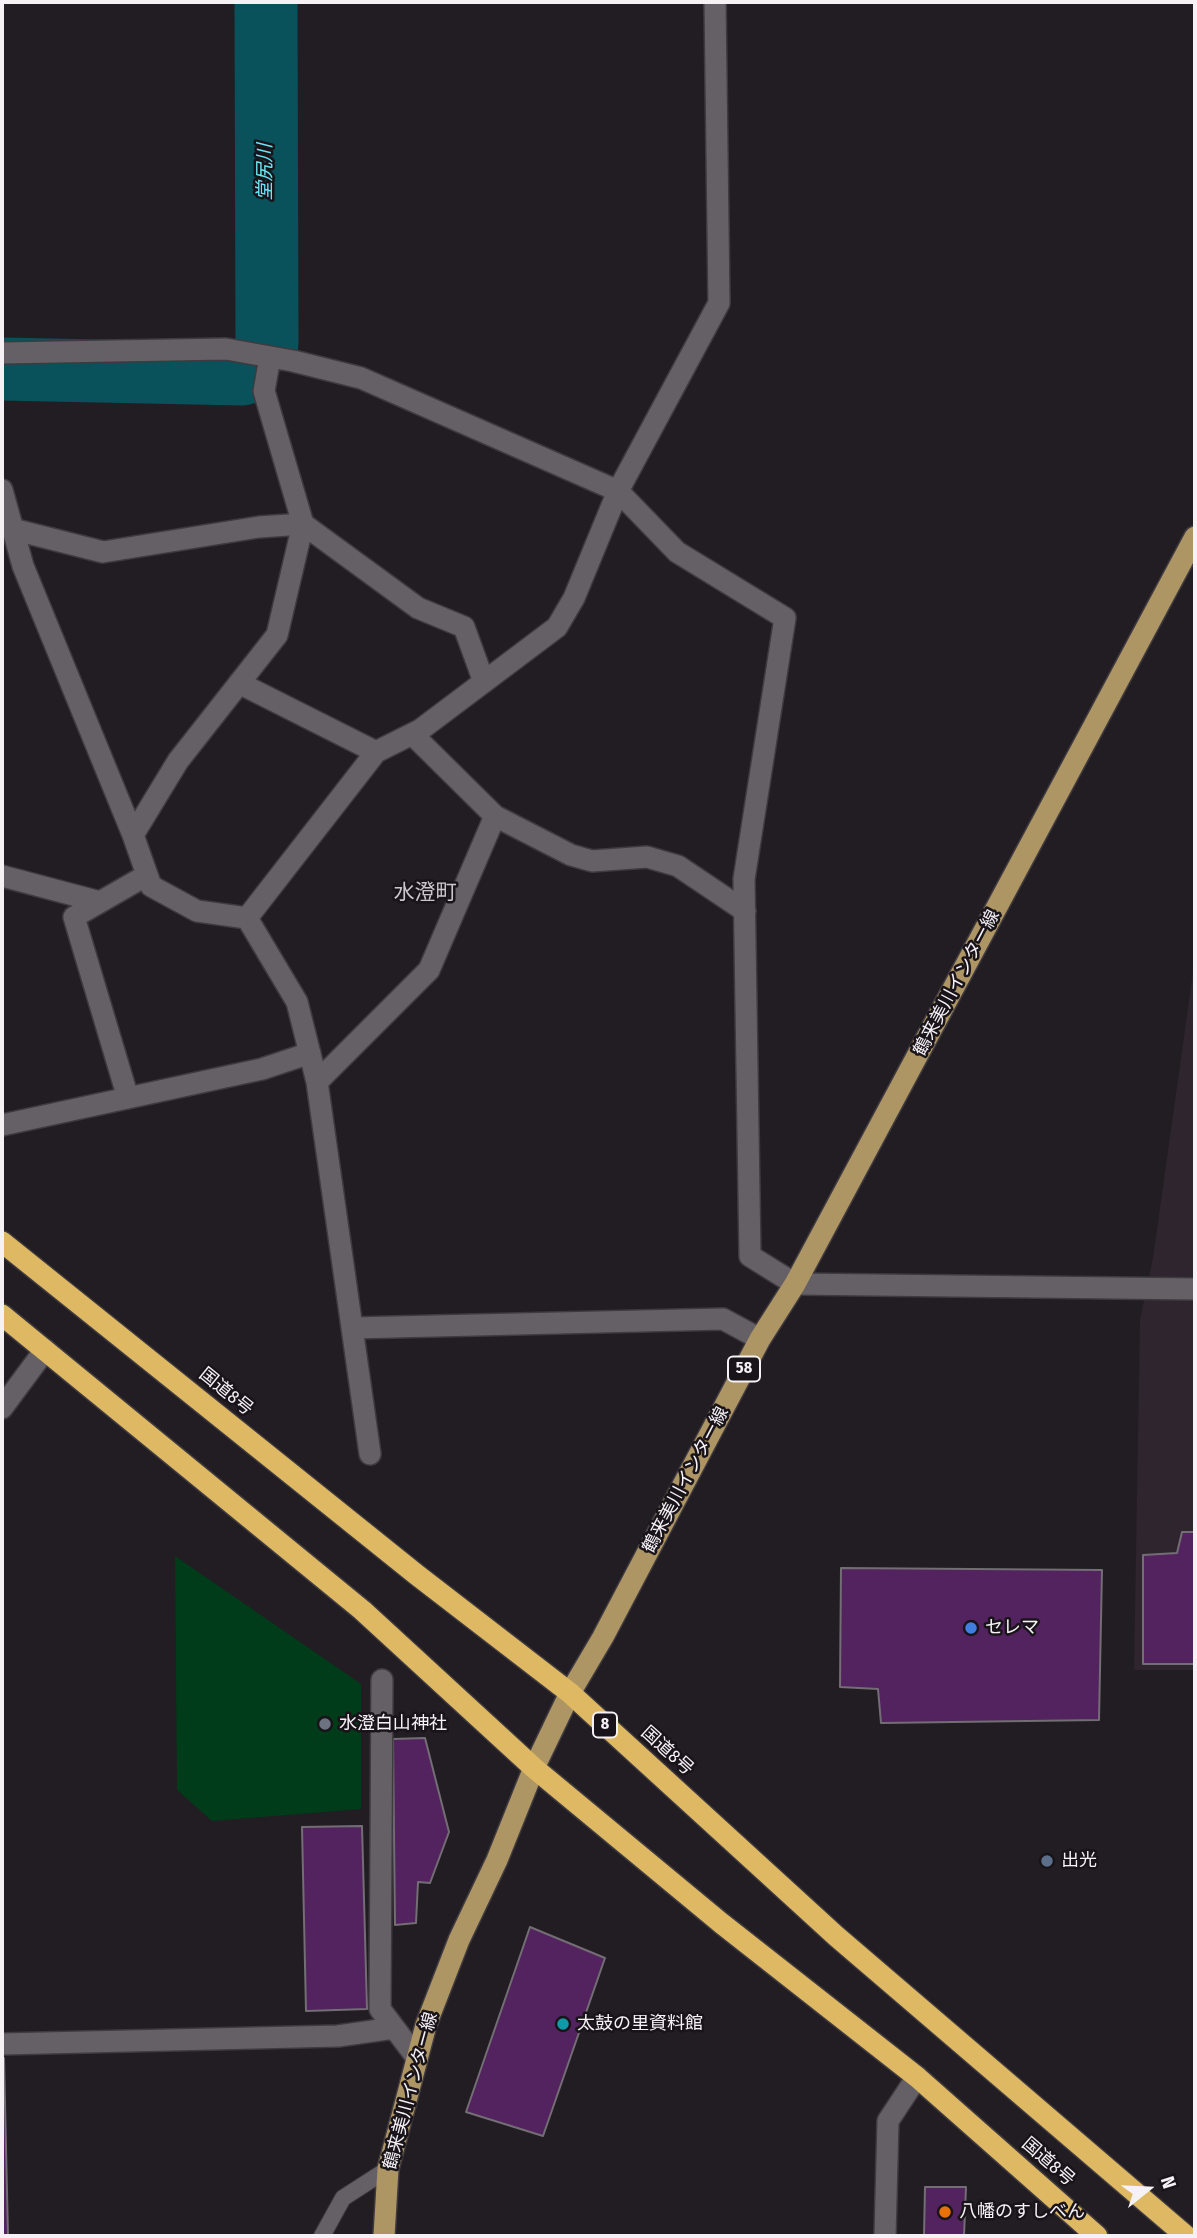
<!DOCTYPE html>
<html>
<head>
<meta charset="utf-8">
<style>
	body { margin:0 }
	#map { position:relative; width:1197px; height:2238px; overflow:hidden; background:#221d23; font-family:"Fira Sans Condensed",sans-serif }
	canvas { display:block }
	.frame { position:absolute; inset:0; border:4px solid #f5f1f5; pointer-events:none }
	.north { position:absolute; left:1113px; top:2154px; width:70px; height:70px; -webkit-text-stroke:5px #191419; paint-order:stroke; rotate:72deg; font-size:19px; font-weight:700; line-height:28px; text-align:center; color:#f5f1f5 }
	.north::after { content:''; display:block; margin:auto; width:24px; height:32px; background:#f5f1f5; clip-path:polygon(50% 0,100% 100%,50% 72%,0 100%) }
</style>
</head>
<body>
<div id="map">
<canvas width="1197" height="2238"></canvas>
<div class="frame"></div>
<div class="north">N</div>
</div>
<script>
const ctx = document.querySelector('canvas').getContext('2d');
ctx.lineJoin = 'round';
function fill(path, color) { ctx.fillStyle = color; ctx.fill(path, 'evenodd'); }
function strokePath(path, color, width, dash) { ctx.strokeStyle = color; ctx.lineWidth = width; ctx.lineCap = dash ? 'butt' : 'round'; ctx.setLineDash(dash || []); ctx.stroke(path); }
function drawText(font, color, halo, rows, align = 'center') {
  ctx.font = font + ' "Fira Sans Condensed","Noto Sans JP",sans-serif'; ctx.lineWidth = 5; ctx.setLineDash([]); ctx.textBaseline = 'middle'; ctx.strokeStyle = halo; ctx.fillStyle = color; for (const [text, x, y, turn = 0] of rows) {
    ctx.save(); ctx.translate(x, y); ctx.rotate((+turn || 0) * Math.PI / 180); ctx.textAlign = isNaN(turn) ? turn : align; if (halo) ctx.strokeText(text, 0, 0); ctx.fillText(text, 0, 0); ctx.restore();
  }
}
const built = new Path2D(`
	M1195,958v712h-61l6,-351 13,-61z`);
const green = new Path2D(`
	M175,1556l186,128v125l-149,12 -35,-31z`);
const river = new Path2D(`
	M266,2l1,341
	M2,369l241,5`);
const building = new Path2D(`
	M1182,1532h13v132h-52v-109l34,-2z
	M841,1568l261,2 -3,150 -218,3 -3,-34 -38,-2z
	M425,1738l24,94 -19,51 -12,-1 -2,41 -21,2 -2,-186z
	M362,1826l5,183 -61,2 -4,-184z
	M530,1927l75,31 -62,178 -77,-24z
	M2,2058h2l4,178h-6z
	M925,2187h41l-2,49h-40z`);
const lane = new Path2D(`
	M322,2236l21,-38 45,-29`);
const street = new Path2D(`
	M2,353l224,-4 67,12 68,17 257,113 59,61 108,66 -41,261 6,377 45,28
	M2,490l21,76 110,269 18,51 46,25 50,7
	M12,529l91,23 156,-25 44,-3 115,84 46,19 20,55
	M239,683l137,69
	M412,734l83,82 76,39 21,6 55,-4 31,9 67,45
	M133,835l45,-74 99,-126 26,-111 -39,-133 6,-34
	M2,876l98,26
	M247,918l129,-166 44,-22 137,-103 17,-29 44,-107 101,-188 -4,-301
	M247,918l50,84 20,80 53,372
	M317,1082l112,-112 66,-154
	M128,1098l-54,-181 73,-42
	M2,1125l260,-56 48,-16
	M352,1328l371,-9 37,20
	M382,1680l-2,329 37,49
	M2,2044l336,-8 56,-8
	M885,2236l3,-115 29,-44`);
const secondary = new Path2D(`
	M795,1284l400,5
	M2,1408l43,-58`);
const primary = new Path2D(`
	M384,2236l4,-67 38,-144 33,-85 38,-80 37,-92 36,-75 33,-56 157,-298 35,-55 400,-747`);
const highway = new Path2D(`
	M2,1242l415,333 153,118 266,243 350,300
	M2,1315l360,295 172,158 187,155 196,154 180,159`);
const markers = [
	[971,1628,7,"#3f7fe0"],
	[325,1724,7,"#6b7280"],
	[1047,1861,7,"#5c6f8a"],
	[563,2024,7,"#0f9aa8"],
	[945,2212,7,"#e8710a"]
];
const shields = [
	[744,1369,32],
	[605,1725,24]
];
const shieldNames = [
	["58",744,1369],
	["8",605,1725]
];
const streetNames = [
	["鶴来美川インター線",957,983,-62],
	["国道8号",226,1392,39],
	["鶴来美川インター線",686,1480,-62],
	["国道8号",667,1751,42],
	["鶴来美川インター線",411,2091,-75],
	["国道8号",1048,2162,41]
];
const poiNames = [
	["セレマ",985,1628],
	["水澄白山神社",339,1724],
	["出光",1061,1861],
	["太鼓の里資料館",577,2024],
	["八幡のすしべん",959,2212]
];
const waterNames = [
	["堂尻川",266,172,-90]
];
const quarterNames = [
	["水澄町",425,893]
];
fill(built, '#2e252f');
fill(green, '#003c1a');
strokePath(river, '#09525b', 63);
fill(building, '#52235e');
strokePath(building, '#736d74', 2);
strokePath(lane, '#3e3a3f', 18);
strokePath(street, '#3e3a3f', 24);
strokePath(secondary, '#3e3a3f', 24);
strokePath(primary, '#3e3a3f', 24);
strokePath(highway, '#3e3a3f', 24);
strokePath(lane, '#656066', 16);
strokePath(street, '#656066', 21);
strokePath(secondary, '#656066', 21);
strokePath(primary, '#ae9564', 21);
strokePath(highway, '#deb862', 21);
for (const [x, y, r, color] of markers) { const dot = new Path2D(); dot.arc(x, y, r, 0, 2 * Math.PI); ctx.fillStyle = color; ctx.fill(dot); strokePath(dot, '#191419', 2.5); }
for (const [x, y, w] of shields) { const box = new Path2D(); box.roundRect(x - w / 2, y - 12.5, w, 25, 5); ctx.fillStyle = '#191419'; ctx.fill(box); strokePath(box, '#f5f1f5', 2); }
drawText('bold 16px', '#f5f1f5', null, shieldNames);
drawText('18px', '#f5f1f5', '#191419', streetNames);
drawText('18px', '#f5f1f5', '#191419', poiNames, 'left');
drawText('italic 19px', '#6be7f7', '#191419', waterNames);
drawText('21px', '#cbc5cc', '#191419', quarterNames);
</script>
</body>
</html>
